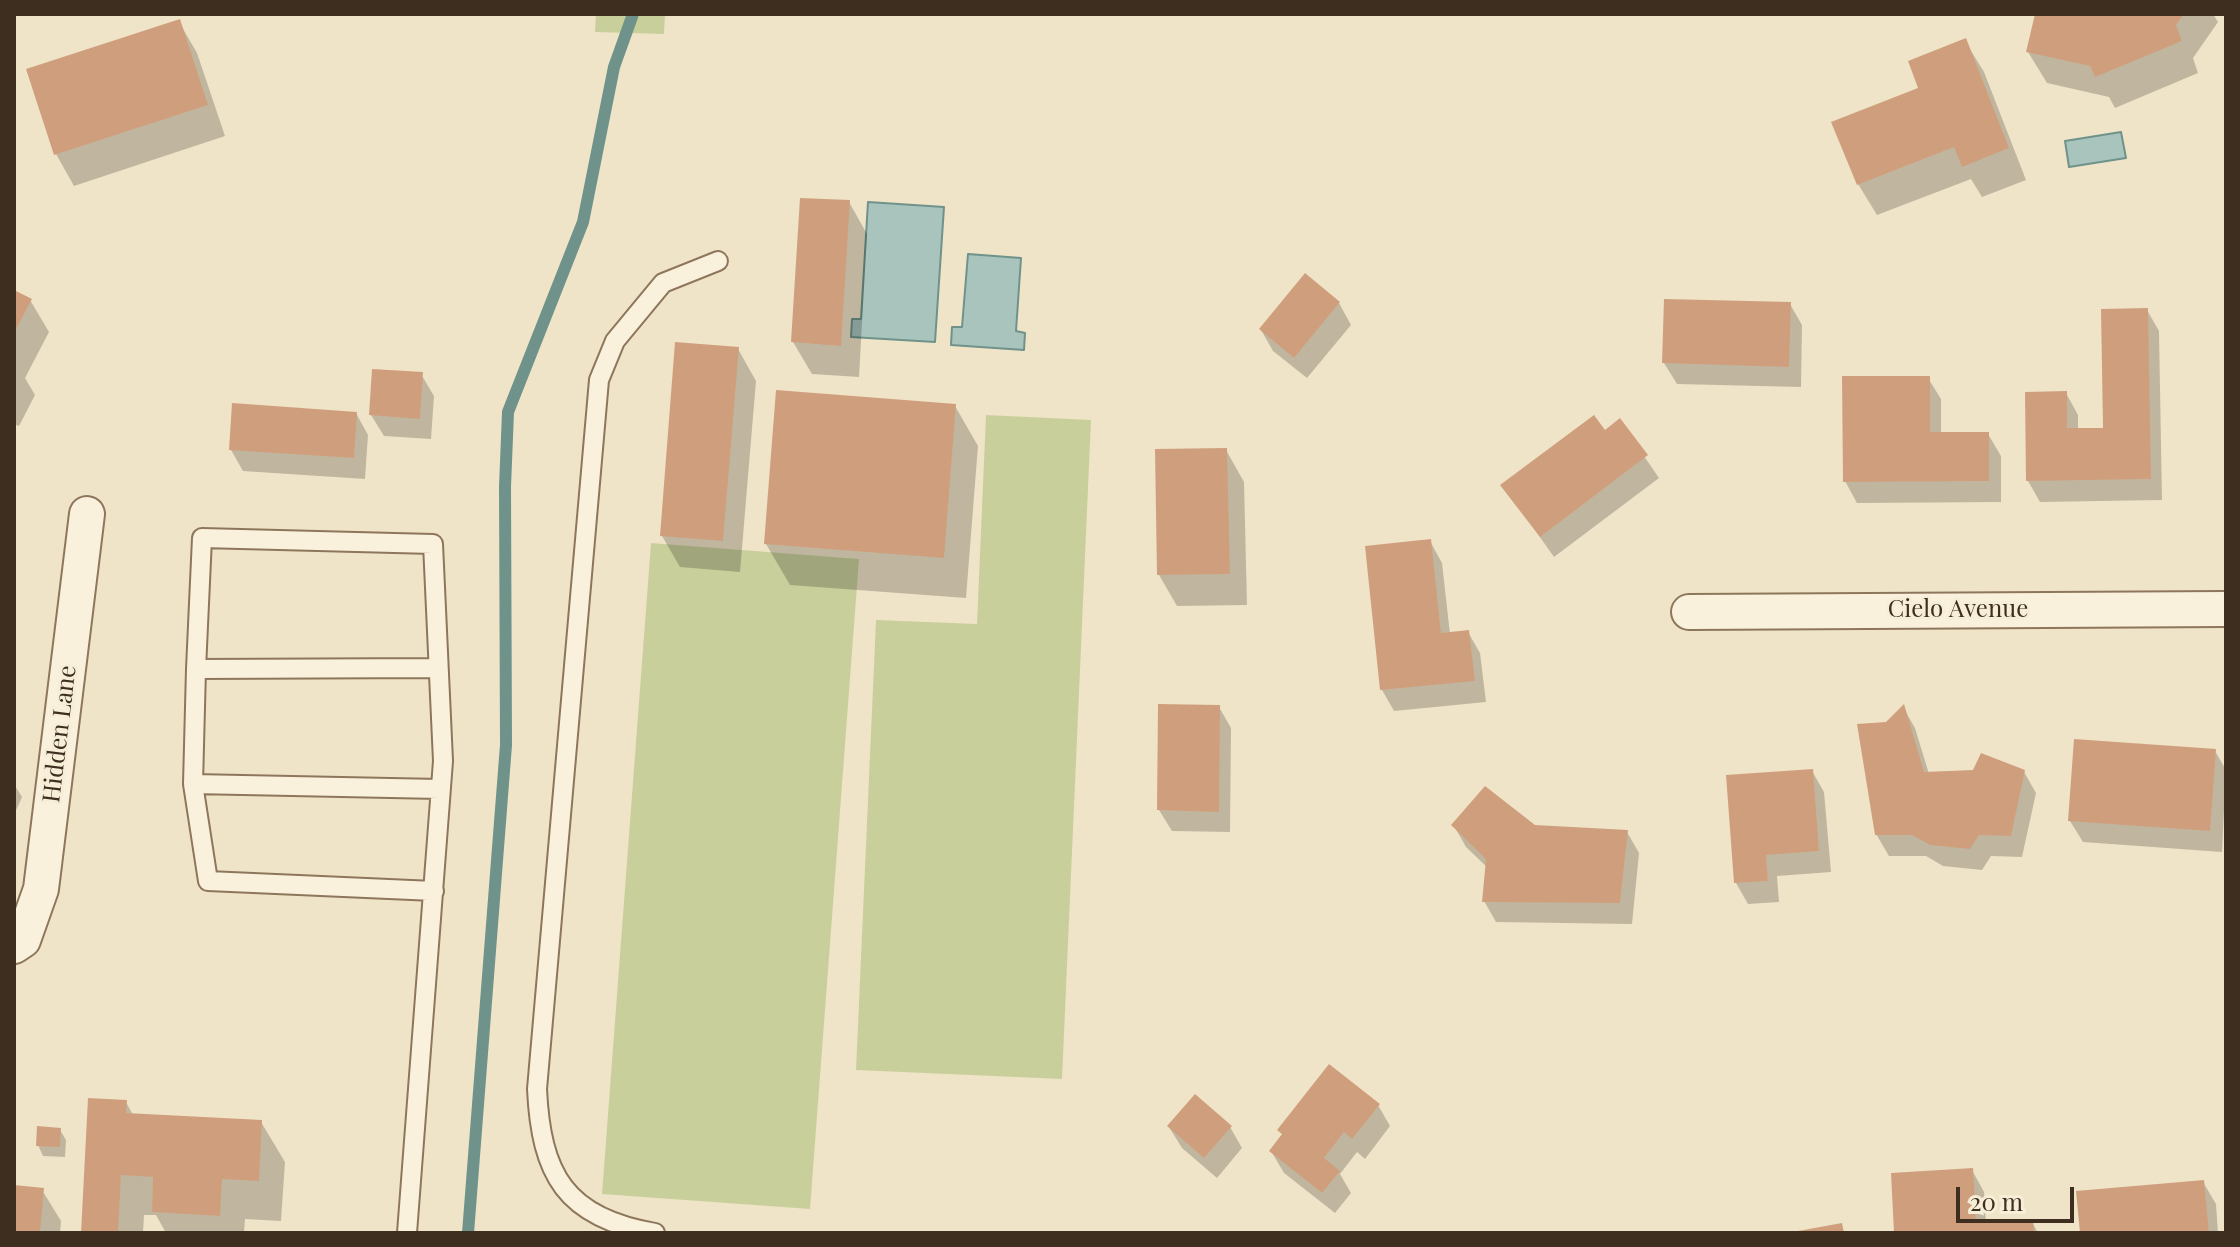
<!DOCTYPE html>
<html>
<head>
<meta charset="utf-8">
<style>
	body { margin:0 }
	#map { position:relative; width:2240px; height:1247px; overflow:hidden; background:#f0e4c8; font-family:"Playfair Display",serif }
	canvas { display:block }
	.frame { position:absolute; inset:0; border:16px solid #3d2e20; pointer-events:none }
	.scale { position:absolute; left:1956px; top:1187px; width:118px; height:36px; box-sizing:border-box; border:4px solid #3d2e20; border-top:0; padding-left:10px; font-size:24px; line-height:28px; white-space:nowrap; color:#3d2e20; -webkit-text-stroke:6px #f7eed8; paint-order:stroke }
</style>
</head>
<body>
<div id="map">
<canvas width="2240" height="1247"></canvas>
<div class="frame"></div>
<div class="scale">20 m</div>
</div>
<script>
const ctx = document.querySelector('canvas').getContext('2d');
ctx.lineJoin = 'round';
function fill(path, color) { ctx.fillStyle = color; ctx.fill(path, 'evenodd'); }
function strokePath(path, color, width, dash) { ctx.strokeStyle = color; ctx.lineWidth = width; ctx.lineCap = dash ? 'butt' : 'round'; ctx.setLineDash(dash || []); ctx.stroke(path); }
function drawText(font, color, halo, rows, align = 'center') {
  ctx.font = font + ' "Playfair Display",serif'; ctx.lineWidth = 6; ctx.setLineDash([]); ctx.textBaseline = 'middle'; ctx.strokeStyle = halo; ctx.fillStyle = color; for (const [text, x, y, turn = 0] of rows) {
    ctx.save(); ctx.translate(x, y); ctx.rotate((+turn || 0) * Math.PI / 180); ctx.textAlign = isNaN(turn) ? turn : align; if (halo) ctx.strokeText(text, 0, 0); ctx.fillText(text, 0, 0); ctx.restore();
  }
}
const green = new Path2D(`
	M596,14h69l-1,20 -69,-2z
	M986,415l105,5 -29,659 -206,-9 20,-450 101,4z
	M651,543l208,16 -49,650 -208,-15z`);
const water = new Path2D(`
	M2121,132l5,26 -57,9 -4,-26z
	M868,202l76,5 -9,135 -84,-5 1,-18h9z
	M968,254l53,4 -5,73 9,2 -1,17 -73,-5 1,-18h10z`);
const shadow = new Path2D(`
	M2037,14h176l5,8 -25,36 5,15 -83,35 -6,-11 -62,-14 -19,-31z
	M179,22l18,31 28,83 -151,50 -18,-32z
	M1965,41l19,31 42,108 -44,17 -11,-18 -94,36 -19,-31 63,-95z
	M849,202l18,32 -8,143 -47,-3 -19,-32z
	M14,292l16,8 19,32 -24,46 10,17 -16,31 -5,-2z
	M1339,303l12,22 -44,53 -34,-27 -12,-21z
	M1790,304l12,21 -1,62 -124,-3 -13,-21z
	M2147,310l12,21 3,169 -122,2 -12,-21 38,-88 12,22v15h27z
	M738,349l18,32 -16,191 -60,-5 -18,-31z
	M421,374l13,22 -3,43 -47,-3 -13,-21z
	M1928,378l13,21v35h47l13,22v46l-144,1 -12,-22z
	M955,406l23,40 -12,152 -176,-13 -24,-41z
	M356,413l12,22 -3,44 -122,-8 -12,-21z
	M1620,421l39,57 -105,79 -51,-72 102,-52z
	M1226,450l18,32 3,123 -70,1 -18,-31z
	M1430,541l12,22 8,71 18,-2 12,21 6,49 -92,9 -12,-21z
	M1219,707l12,21 -1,104 -58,-1 -13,-21z
	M1903,707l12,21 14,46 95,-2 12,21 -14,64 -31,-1 -9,14 -39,-4 -17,-10h-37l-13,-22 11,-110z
	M2215,751l11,19 -4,82 -139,-10 -13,-21z
	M1812,771l12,21 7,80 -54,4 2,26 -31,2 -12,-21z
	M14,784l8,13 -8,18z
	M1454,826l173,6 12,21 -7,71 -136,-2 -12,-21 4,-33 -22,-21z
	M126,1102l7,13 128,7 24,40 -4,59 -36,-2 -1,14h-78l-10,-18h-12l-1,18h-60z
	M1378,1105l12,21 -25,33 -8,-7 -17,22 11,19 -16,20 -51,-40 -13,-22 12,-15 -4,-6z
	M1169,1127h61l12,21 -25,30 -35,-30z
	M60,1130l6,10 -1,17 -22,-1 -5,-11z
	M1972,1170l12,22 2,32 46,-2 6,11h-142z
	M2203,1182l13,22 2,29h-136z
	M14,1187l28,3 19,31 -1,12h-46z`);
const stream = new Path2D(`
	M468,1233l38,-488 -1,-258 3,-75 75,-190 31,-155 19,-53`);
const building = new Path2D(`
	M2035,14h149l-8,11 6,16 -87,36 -5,-11 -64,-14z
	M180,19l28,86 -154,50 -28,-86z
	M1966,38l43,110 -47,19 -8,-20 -97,38 -26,-63 87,-34 -10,-27z
	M800,198l50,2 -9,146 -50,-4z
	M1305,273l35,29 -46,56 -35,-29z
	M14,290l18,9 -18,34z
	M1664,299l127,3 -2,65 -127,-4z
	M2148,308l3,171 -125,2 -1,-89 42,-1v37h36l-2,-119z
	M675,342l64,5 -16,194 -63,-5z
	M372,369l51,3 -3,47 -51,-4z
	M1842,376h88v56h59v49l-146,1z
	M776,390l180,14 -12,154 -180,-14z
	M232,403l125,9 -3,46 -125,-8z
	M1594,415l11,15 15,-12 28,37 -108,82 -40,-52z
	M1227,448l3,126 -73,1 -2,-126z
	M1431,539l10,94 28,-3 6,51 -95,9 -15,-144z
	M1158,704l62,1 -1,107 -62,-2z
	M1904,704l20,68 49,-2 8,-17 44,17 -14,66 -32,-1 -9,14 -40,-4 -18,-10h-37l-18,-111 29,-2z
	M2074,739l142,10 -6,82 -142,-10z
	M1813,769l6,82 -53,4 2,26 -34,2 -8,-108z
	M1485,786l50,39 93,5 -8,73 -138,-1 4,-43 -35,-34z
	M1329,1064l51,40 -28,35 -8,-7 -20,26 16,13 -18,22 -53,-42 13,-17 -5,-4z
	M1195,1094l37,32 -28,32 -37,-32z
	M88,1098l39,2 -1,13 136,7 -3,61 -37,-2 -2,37 -68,-4 1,-35 -32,-2 -3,58h-37z
	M37,1126l24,2 -1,19 -24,-1z
	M1973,1168l3,55 57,-3 1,13h-140l-3,-60z
	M2204,1180l5,53h-129l-4,-42z
	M14,1185l30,3 -4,45h-26z
	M1842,1223l2,10h-46v-2z`);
const service = new Path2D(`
	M196,669l-3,115 247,5
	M193,784l15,97 226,10
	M407,1233l36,-472 -10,-217 -231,-6 -6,131 241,-1
	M655,1233c-90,-15 -114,-59 -118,-144l62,-709 16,-39 48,-58 55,-22`);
const minor = new Path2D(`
	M1689,612l537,-3
	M14,946l9,-6 18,-51 46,-375`);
const streetNames = [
	["Cielo Avenue",1958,610],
	["Hidden Lane",60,734,-83]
];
fill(green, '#c9cf9b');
fill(water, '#a9c4bc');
strokePath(water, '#6f938a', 2);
fill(shadow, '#0003');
strokePath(stream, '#6f938a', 12);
fill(building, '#cf9f7d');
strokePath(service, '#8d765c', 22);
strokePath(minor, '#8d765c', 38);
strokePath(service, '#faf1dc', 18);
strokePath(minor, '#faf1dc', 34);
drawText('24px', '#3d2e20', '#f7eed8', streetNames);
</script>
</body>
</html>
